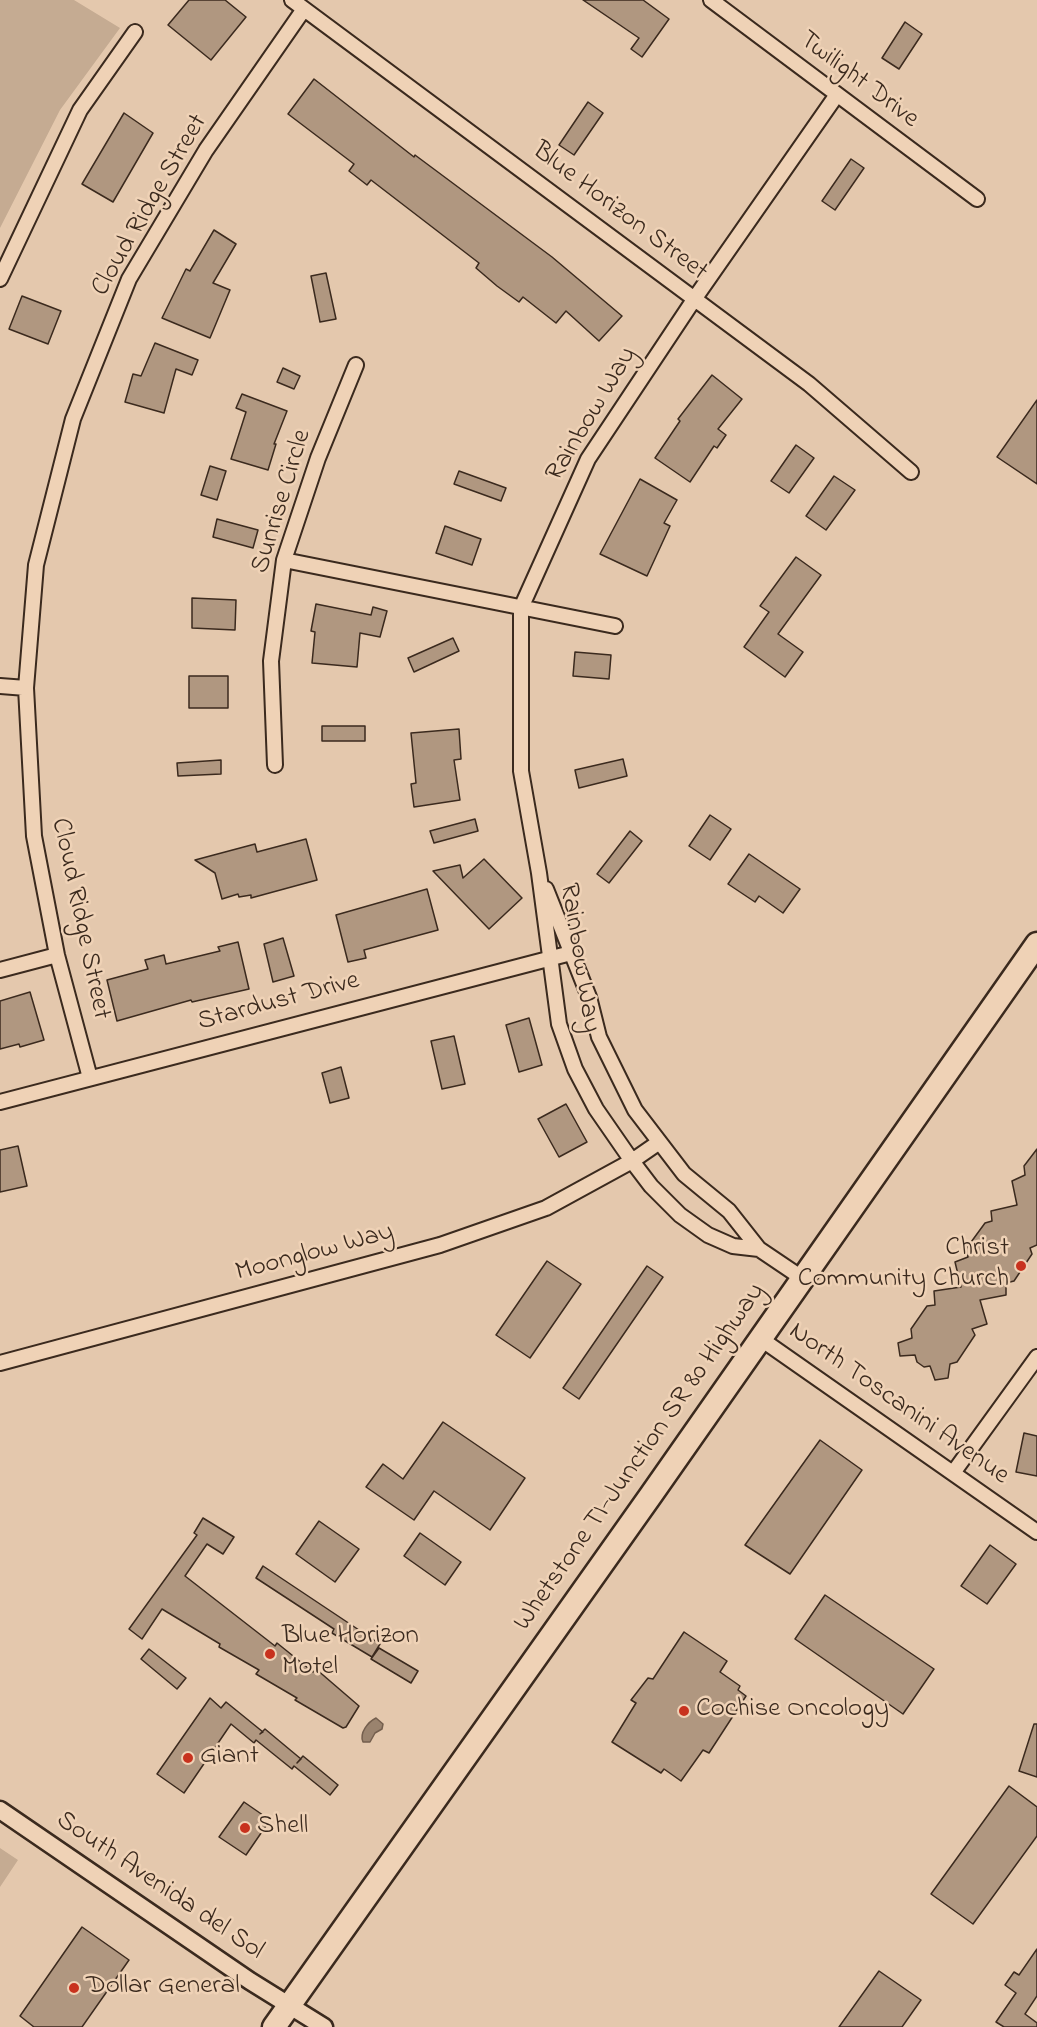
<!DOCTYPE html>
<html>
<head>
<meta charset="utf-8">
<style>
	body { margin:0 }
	canvas { display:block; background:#e4c8ad }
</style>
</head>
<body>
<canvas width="1037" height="2027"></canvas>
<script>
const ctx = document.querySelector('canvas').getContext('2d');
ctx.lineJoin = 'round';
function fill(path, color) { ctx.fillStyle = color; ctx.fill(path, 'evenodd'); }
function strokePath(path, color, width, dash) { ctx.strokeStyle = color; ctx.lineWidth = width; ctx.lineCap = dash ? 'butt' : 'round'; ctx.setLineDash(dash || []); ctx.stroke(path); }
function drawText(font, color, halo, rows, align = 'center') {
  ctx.font = font + ' "Indie Flower",sans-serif'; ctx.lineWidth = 5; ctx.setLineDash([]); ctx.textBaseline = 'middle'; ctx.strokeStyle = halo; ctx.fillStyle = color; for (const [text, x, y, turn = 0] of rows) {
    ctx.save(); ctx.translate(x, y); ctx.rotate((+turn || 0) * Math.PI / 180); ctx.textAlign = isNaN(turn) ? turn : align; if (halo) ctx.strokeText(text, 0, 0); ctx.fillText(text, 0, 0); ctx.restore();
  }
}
const green = new Path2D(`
	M0,0h74l46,28 -60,82 -60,118z
	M0,1848l18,12 -18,27z`);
const water = new Path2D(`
	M376,1718l7,6 -1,5 -7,4 -5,9h-7c-4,-9 5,-20 13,-24z`);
const building = new Path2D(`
	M189,0h36l21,17 -35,43 -43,-35z
	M583,0h60l26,19 -27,38 -11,-8 8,-11z
	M905,22l17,12 -23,35 -17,-11z
	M314,79l100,78 1,-2 137,102 70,59 -23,25 -33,-30 -10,12 -33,-26 -4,5 -22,-16 -21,-18 3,-5 -108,-83 -4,5 -18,-14 5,-7 -66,-50z
	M588,102l15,11 -29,42 -15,-10z
	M124,113l29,20 -40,69 -31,-18z
	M851,159l13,9 -29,42 -13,-9z
	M214,230l22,14 -23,39 17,7 -20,48 -48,-20 24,-49 4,2z
	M326,273l10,46 -16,3 -9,-46z
	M22,296l39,15 -13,33 -39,-15z
	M155,343l43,17 -6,15 -16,-6 -12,44 -39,-11 8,-28 8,2z
	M283,368l17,8 -6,13 -17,-7z
	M712,375l30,24 -24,30 8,6 -9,13 -3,-2 -24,36 -35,-24 25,-37 -2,-2z
	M242,394l45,17 -13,33h2l-8,26 -37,-11 15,-47 -10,-4z
	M1037,400v84l-40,-27z
	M796,445l18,13 -25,35 -18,-12z
	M210,466l16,5 -9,29 -16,-5z
	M459,471l47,17 -5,13 -47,-17z
	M834,476l21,14 -29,40 -20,-14z
	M640,479l37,21 -13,23 6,3 -23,50 -47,-22z
	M217,519l41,11 -5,18 -40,-11z
	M445,526l36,13 -9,26 -36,-12z
	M796,557l25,18 -43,59 25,18 -18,25 -41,-30 25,-35 -9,-6z
	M192,598l44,2 -1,30 -43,-2z
	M316,604l55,11 2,-8 14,4 -7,26 -20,-4 -3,34 -45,-4 3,-31 -4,-1z
	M453,638l6,13 -45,21 -6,-14z
	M575,652l36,3 -2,24 -36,-3z
	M189,676h39v32h-39z
	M322,726h43v15h-43z
	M459,729l2,30 -7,1 6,40 -46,7 -3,-23 5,-1 -5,-50z
	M623,759l4,17 -48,12 -4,-18z
	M221,760v14l-43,2 -1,-13z
	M710,815l21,14 -21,31 -21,-14z
	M475,819l3,12 -44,12 -4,-12z
	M630,831l12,10 -33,42 -12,-9z
	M306,839l11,41 -66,18v-3l-12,2 -1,-3 -16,5 -7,-26 -20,-13 60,-16 2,8z
	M749,854l51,35 -17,24 -24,-17 -4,6 -27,-18z
	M484,859l38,39 -33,31 -56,-58 27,-6 3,13z
	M427,889l11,41 -74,20 2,8 -18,4 -12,-47z
	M283,938l11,38 -21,6 -9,-38z
	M238,942l11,47 -57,13 -1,-2 -74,21 -10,-41 41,-11 -3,-9 19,-5 2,9 54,-13 -2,-4z
	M30,992l14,48 -24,7 -1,-3 -19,5v-48z
	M529,1018l13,47 -23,7 -13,-47z
	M454,1036l11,48 -23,5 -11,-48z
	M341,1067l8,31 -19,5 -8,-30z
	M566,1104l21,38 -28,15 -21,-38z
	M18,1146l9,40 -27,6v-42z
	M1037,1149v96l-7,3 2,6 -18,27 -8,2v12l-26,5 7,24 -15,5 3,6 -18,27 -7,2 -2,14 -13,2 -5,-14 -6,1 -7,-5 -2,-7 -15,1 -2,-13 14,-5 -1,-9 16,-23 8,-1 -1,-14 27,-4 -6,-25 13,-5 -2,-8 19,-26 7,-2 -1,-10 26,-6 -5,-24 13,-6 -1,-9z
	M547,1261l34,23 -51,74 -34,-23z
	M647,1266l16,11 -84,122 -16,-11z
	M443,1422l82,56 -35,52 -56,-39 -20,29 -48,-33 17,-23 20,15z
	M1024,1433l13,3v40l-21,-4z
	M820,1440l42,30 -72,104 -45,-29z
	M203,1518l31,19 -11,17 -16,-10 -22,32 90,70 2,-3 36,29 3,-3 43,37 -13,21 -3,1 -48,-28 2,-2 -41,-24 3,-4 -40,-23 1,-3 -58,-35 -20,30 -13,-10 68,-94 -3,-2z
	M319,1521l40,28 -24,33 -39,-28z
	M420,1533l41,29 -16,23 -41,-29z
	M990,1545l26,19 -29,40 -26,-18z
	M263,1566l117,78 -8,13 -40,-24 2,-4 -78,-51z
	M825,1595l109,74 -31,45 -108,-75z
	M684,1632l43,29 -7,11 20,14 -2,4 8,6 -37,57 -6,-3 -22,31 -17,-12 -3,4 -49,-31 24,-39 -5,-3 17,-22 5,1z
	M379,1648l39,23 -7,12 -40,-24z
	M149,1649l37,29 -9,11 -36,-30z
	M210,1698l11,10 5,-6 37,30 -3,2 5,-5 36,30 -4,4 6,-7 35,29 -8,10 -36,-29 -2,3 -36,-29 -2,3 -23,-19 -47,69 -27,-19z
	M1034,1724h3v53l-18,-6z
	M1009,1786l28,21v29l-64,88 -42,-30z
	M244,1802l26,18 -24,35 -27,-18z
	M82,1927l47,33 -47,67h-48l-14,-11z
	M1037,1949v47l-12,18 12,9v4h-33l-8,-5 20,-29 -11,-8 9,-13 5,3z
	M879,1971l42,29 -19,27h-63z`);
const minor = new Path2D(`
	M292,0l517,384 102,88
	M711,0l266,199
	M0,279l80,-169 55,-78
	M284,560l331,66
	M0,686l26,2
	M275,765l-4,-104 13,-101 34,-102 38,-93
	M546,889l43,108 10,40 36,73 49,64 45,37 30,38 43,29
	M0,970l57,-15
	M90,1078l-33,-123 -23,-119 -8,-148 10,-123 37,-146 56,-140 77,-129 98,-141
	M0,1102l571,-149
	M759,1249l-26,-3 -25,-11 -28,-20 -29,-29 -19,-25 -36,-52 -21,-40 -16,-45 -20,-151 -18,-102v-163l67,-149 107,-161 141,-202
	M761,1339l276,193
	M0,1363l440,-118 106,-37 86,-47 26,-18
	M953,1473l84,-116`);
const tertiary = new Path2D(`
	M0,1810l250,171 74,46`);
const trunk = new Path2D(`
	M274,2027l377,-532 386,-551`);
const markers = [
	[1021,1266,6,"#c8321e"],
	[270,1654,6,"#c8321e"],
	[684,1711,6,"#c8321e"],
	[188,1758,6,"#c8321e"],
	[245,1828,6,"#c8321e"],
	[74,1988,6,"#c8321e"]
];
const streetNames = [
	["Twilight Drive",858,81,37],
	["Cloud Ridge Street",151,206,-60],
	["Blue Horizon Street",619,213,37],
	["Rainbow Way",593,415,-59],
	["Sunrise Circle",283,502,-73],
	["Cloud Ridge Street",79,919,78],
	["Rainbow Way",578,958,81],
	["Stardust Drive",279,1003,-15],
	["Moonglow Way",315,1254,-15],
	["North Toscanini Avenue",898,1405,35],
	["Whetstone TI-Junction SR 80 Highway",641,1458,-55],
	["South Avenida del Sol",159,1887,34]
];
const poiNames = [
	["Christ",1009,1250,"right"],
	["Community Church",1009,1281,"right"],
	["Blue Horizon",282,1638],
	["Motel",282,1669],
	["Cochise Oncology",696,1711],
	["Giant",200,1758],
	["Shell",257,1828],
	["Dollar General",86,1988]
];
fill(green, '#c5ab92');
fill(water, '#9a836e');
strokePath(water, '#745f4e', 1.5);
fill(building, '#b09780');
strokePath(building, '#3b2a1e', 1.5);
strokePath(minor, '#3b2a1e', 18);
strokePath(tertiary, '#3b2a1e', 21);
strokePath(trunk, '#3b2a1e', 27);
strokePath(minor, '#efd2b6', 14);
strokePath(tertiary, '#efd2b6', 16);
strokePath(trunk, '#efd2b6', 22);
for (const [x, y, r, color] of markers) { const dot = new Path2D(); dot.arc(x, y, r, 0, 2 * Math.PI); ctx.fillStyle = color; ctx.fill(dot); strokePath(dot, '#efd2b6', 2); }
drawText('27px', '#3b2a1e', '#efd2b6', streetNames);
drawText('27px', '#3b2a1e', '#efd2b6', poiNames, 'left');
</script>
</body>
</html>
